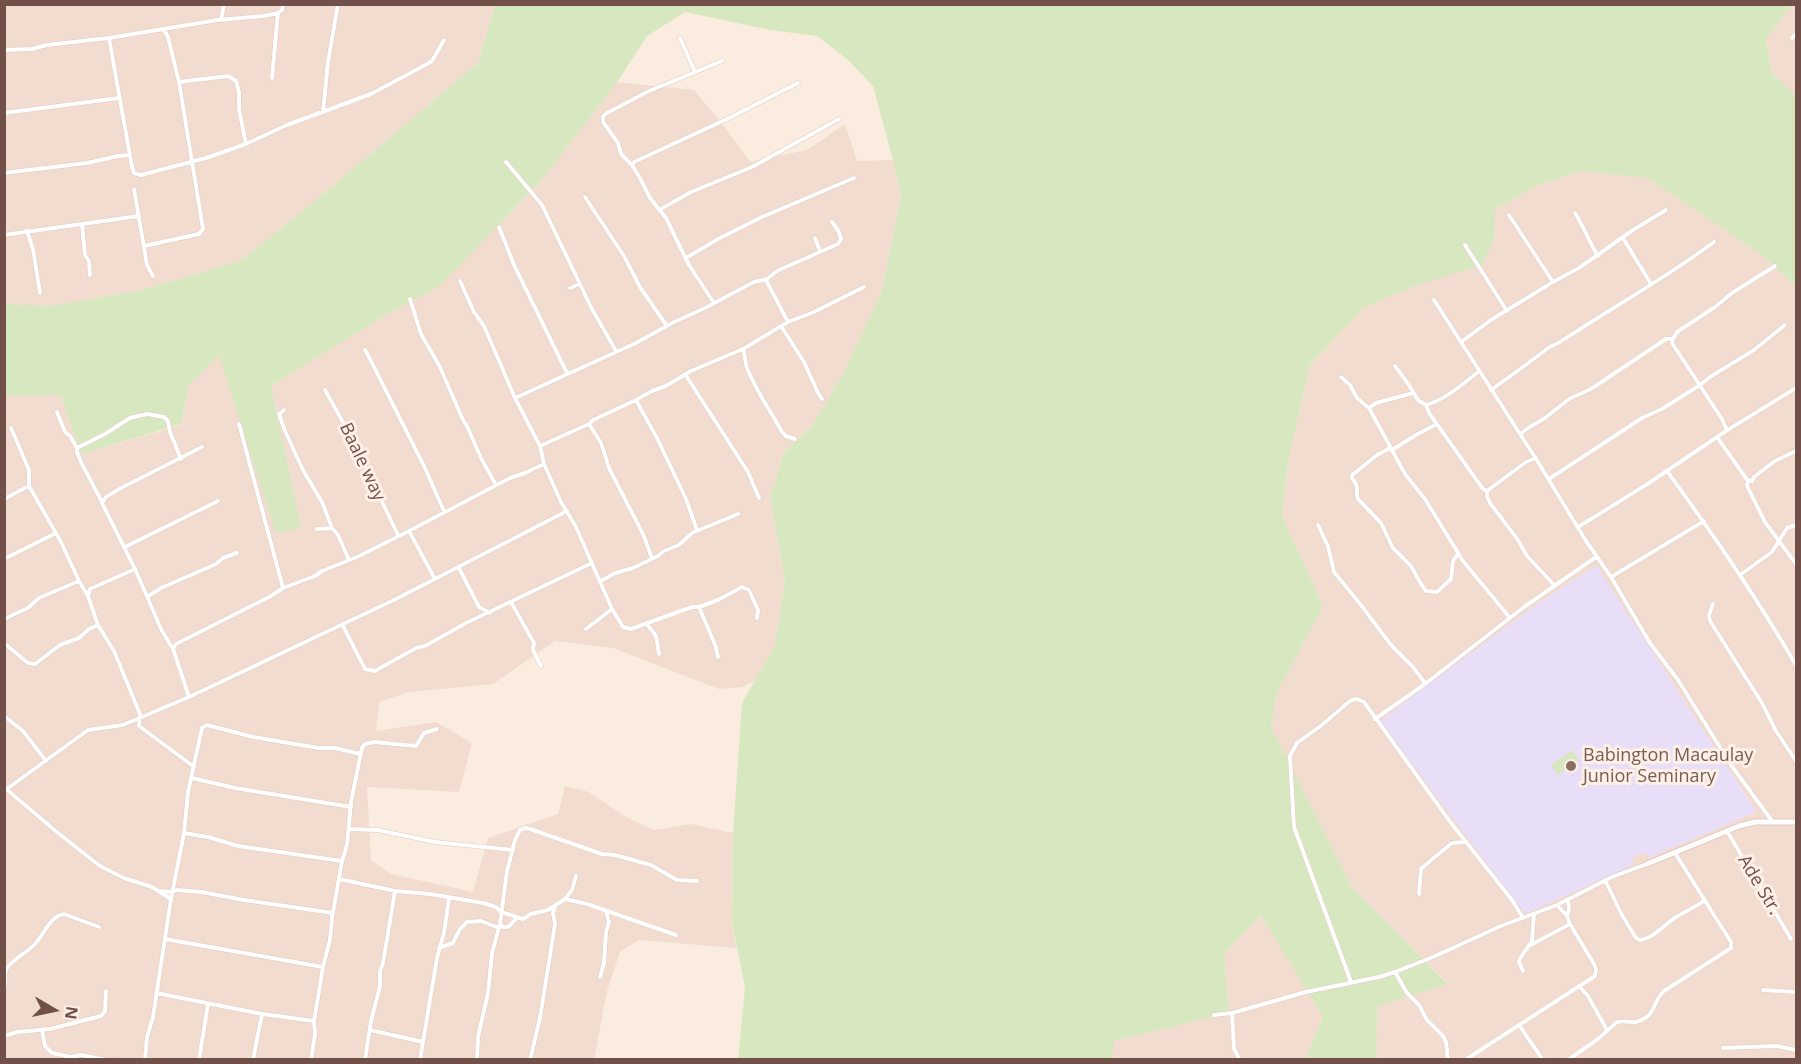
<!DOCTYPE html>
<html>
<head>
<meta charset="utf-8">
<style>
	body { margin:0 }
	#map { position:relative; width:1801px; height:1064px; overflow:hidden; background:#fbece0; font-family:"Open Sans",sans-serif }
	canvas { display:block }
	.frame { position:absolute; inset:0; border:6px solid #715049; pointer-events:none }
	.north { position:absolute; left:24px; top:980px; width:60px; height:60px; -webkit-text-stroke:4px #fef0e6; paint-order:stroke; rotate:99deg; font-size:16px; font-weight:700; line-height:24px; text-align:center; color:#715049 }
	.north::after { content:''; display:block; margin:auto; width:21px; height:27px; background:#715049; clip-path:polygon(50% 0,100% 100%,50% 72%,0 100%) }
</style>
</head>
<body>
<div id="map">
<canvas width="1801" height="1064"></canvas>
<div class="frame"></div>
<div class="north">N</div>
</div>
<script>
const ctx = document.querySelector('canvas').getContext('2d');
ctx.lineJoin = 'round';
function fill(path, color) { ctx.fillStyle = color; ctx.fill(path, 'evenodd'); }
function strokePath(path, color, width, dash) { ctx.strokeStyle = color; ctx.lineWidth = width; ctx.lineCap = dash ? 'butt' : 'round'; ctx.setLineDash(dash || []); ctx.stroke(path); }
function drawText(font, color, halo, rows, align = 'center') {
  ctx.font = font + ' "Open Sans",sans-serif'; ctx.lineWidth = 6; ctx.setLineDash([]); ctx.textBaseline = 'middle'; ctx.strokeStyle = halo; ctx.fillStyle = color; for (const [text, x, y, turn = 0] of rows) {
    ctx.save(); ctx.translate(x, y); ctx.rotate((+turn || 0) * Math.PI / 180); ctx.textAlign = isNaN(turn) ? turn : align; if (halo) ctx.strokeText(text, 0, 0); ctx.fillText(text, 0, 0); ctx.restore();
  }
}
const residential = new Path2D(`
	M5,5h490l-17,58 -144,122 -92,75 -100,30 -90,16 -47,-2z
	M1794,5h2v91l-24,-23 -6,-34 23,-31z
	M617,82l77,8 33,40 23,32 57,-12 38,-26 12,37 36,-1 8,37 -19,94 -39,83 -31,52 -28,27 -14,44 15,83 -10,65 -20,36 -13,6 -23,2 -106,-41 -58,-7 -62,43 -84,8 -30,10 -3,29 60,-9 36,21 -13,49 -92,-5 4,73 20,14 82,18 15,-54 70,-24 7,-28 24,6 39,26 25,12 38,-6 42,9 -1,89 4,26 -97,-8 -19,12 -13,39 -13,68 -589,1v-664l55,-1 22,59 99,-29 8,-40 30,-31 57,178 24,-4 -29,-142 113,-70 56,-30 101,-105z
	M1581,171l67,7 117,79 31,30v772h-420l2,-53 70,-23 -96,-96 -81,-160 6,-34 46,-87 -41,-90 6,-54 22,-98 55,-57 52,-22 77,-47v-29l44,-24z
	M1262,914l61,103 -18,42 -193,1 1,-19 116,-28 -5,-59z`);
const education = new Path2D(`
	M1596,565l161,247 -107,45 -6,-4 -9,3 -4,10 -106,48 -145,-193 154,-115z`);
const green = new Path2D(`
	M495,5h1299l-5,3 -23,31 6,34 24,23v191l-31,-30 -117,-79 -67,-7 -43,14 -43,24 -1,29 -11,27 -66,20 -52,22 -55,57 -22,98 -6,54 41,90 -46,87 -6,34 81,160 96,97 -70,22 -2,53h-71l18,-42 -62,-102 -37,39 5,59 -115,28 -2,18h-374l7,-71 -13,-66 1,-89 9,-130 33,-58 10,-65 -15,-83 14,-44 28,-27 31,-52 39,-83 19,-94 -8,-37 -20,-74 -25,-26 -31,-24 -47,-6 -85,-18 -38,24 -30,46 -76,99 -101,105 -56,30 -113,70 30,142 -25,5 -57,-178 -30,30 -8,39 -99,30 -22,-59 -55,1v-92l47,2 90,-16 100,-30 92,-75 144,-122z
	M1572,750l7,10 -21,15 -7,-10z`);
const street = new Path2D(`
	M221,20l3,-16
	M109,38l23,129 2,6 7,2 65,-17 40,-14 41,-19 84,-31 58,-31 3,-2 12,-21
	M680,38l15,34
	M1792,38l4,-4
	M4,50l28,-1 15,-4 62,-7 109,-18 46,-4 14,-3 4,-3 1,-6
	M272,78l6,-65
	M179,82l49,-6 8,5 3,11v17l7,35
	M323,112l5,-50 10,-58
	M4,113l115,-15
	M506,162l36,43 50,104 24,42
	M632,165l2,-3 93,-43 71,-36
	M4,173l83,-10 31,-7 12,-1
	M134,189l13,76 6,11
	M585,197l39,59 16,31 27,39
	M659,210l32,-18 61,-25 87,-48
	M1575,213c9,14 14,29 23,43
	M1509,215l44,67
	M82,224l3,31 4,6 1,14
	M499,227l15,38 53,108
	M27,231l6,18 7,44
	M4,235l135,-19
	M815,238l5,13
	M1623,238l28,46
	M1465,245l42,66
	M144,246l55,-12 4,-5 -24,-147 -11,-45 -4,-7
	M686,258l32,-19 44,-22 92,-39
	M766,280l22,42
	M460,281l14,31 10,14 31,72 25,48 4,18 17,38 15,25 36,82 11,18 8,2 61,-22h7l19,-7 24,-13 7,3 9,20 -1,8
	M570,288l10,-4
	M410,299l11,35 19,33 23,53 4,6 14,32 15,27
	M1434,300l104,162 48,79 25,36 39,66 28,37 53,85 41,56
	M714,303l-25,-38 -23,-47 -16,-20 -10,-20 -8,-13 -11,-11 -3,-11 -15,-21v-6l4,-3 42,-22 73,-30
	M781,326l23,36 14,31 4,6
	M1673,339l4,-7 38,-25 17,-14 43,-27
	M1461,342l30,-22 62,-38 26,-14 54,-38 33,-20
	M743,349c2,6 2,12 4,19 8,21 24,44 35,64l4,4 9,3
	M365,350l5,9 54,107 20,45
	M1395,366l14,19 9,15 8,5 3,8 54,76 4,2v5l3,7 28,37 9,16 28,30
	M685,374l63,98 11,26
	M1341,377l9,8 7,13 12,10 36,66 20,25 38,62 47,57
	M325,390l24,43 49,102
	M1491,390c19,-14 38,-27 56,-41 5,-4 11,-5 16,-9 50,-33 103,-62 151,-98
	M515,398l121,-55 38,-21 29,-13 51,-27 13,-3 10,-8 61,-27 3,-5 -2,-7 -7,-10
	M636,400l22,40 28,59 11,31
	M1426,405c17,-4 39,-22 52,-33
	M1369,408l7,-5 37,-10
	M284,410l-5,4 6,17 18,39 19,32 10,26 6,7 11,25
	M57,412l8,20 5,4 7,12v4l4,10 21,40
	M239,424l44,164
	M589,424l12,19 8,25 34,66 9,24
	M11,428l18,42v16
	M1520,434l8,-6 17,-10 24,-19 22,-10 75,-50h7l-1,4 50,76 4,9v3
	M1717,437l31,44 -1,5 18,36 31,42
	M540,446l49,-22 4,-4 43,-20 16,-9 14,-5 25,-15 52,-22 45,-27 26,-10 50,-25
	M77,448l28,-14 25,-16 17,-4 17,3 4,4 2,11 11,27
	M1390,448l-13,7 -25,20c-1,5 2,5 4,9 2,5 0,10 2,15l23,24 12,25 18,18 10,18 5,7 11,1 14,-13 2,-18 5,-7
	M1392,450l24,-15 21,-11
	M1667,471c46,63 90,127 129,194
	M1549,479l93,-61 20,-9 38,-24 10,-8 44,-27 31,-25
	M1748,481h4l2,-4 21,-16 21,-10
	M1487,491l39,-29 10,-4
	M4,499l25,-13 32,56 18,39 9,15 10,29 16,26 26,63 -1,12 54,40
	M1318,525l10,21 6,26 27,33 30,40 22,22 12,16
	M1578,527l68,-42 80,-54 70,-43
	M317,529l15,-1
	M409,531l26,48
	M125,547l93,-46
	M4,559l52,-26
	M459,568l20,39 11,6
	M1740,575l32,-23 15,-24 9,-3
	M1611,577l93,-56
	M601,581l14,-8 18,-5 25,-12 6,-5 15,-6 13,-12 46,-19
	M88,596l2,-7 45,-20
	M147,597l14,-9 55,-24 7,-6 14,-5
	M511,602l23,41 -1,7 8,16
	M1713,604l-4,11 1,6 52,82 14,28 20,30
	M699,607l17,40 2,10
	M4,619l24,-11 11,-10 40,-17
	M646,623l10,13 3,18
	M342,624l23,45 10,2 41,-23 9,-2 41,-23 126,-60
	M586,629l26,-20
	M4,643l24,20 7,1 25,-19 19,-7 10,-9 9,-4
	M173,649l3,-5 95,-48 12,-8 32,-12 7,-5 35,-14 52,-26 101,-53 15,-5 19,-9
	M189,697l-16,-48 -11,-18 -27,-62 -33,-66 4,-6 15,-9 81,-41
	M4,716l19,15 23,30
	M1375,719l50,-35 99,-77 72,-50
	M192,778l43,10 116,19
	M5,788l53,45 42,33 24,12 28,9 19,12
	M4,791l84,-61 35,-5 66,-28 207,-98 171,-88
	M349,829l28,1 58,12 78,8
	M1727,831l64,108
	M184,833l24,4 30,9 104,15
	M339,879l56,12 35,3 53,9 13,4 5,5 22,7 8,-5 17,-4 17,-11 7,-9 4,-14
	M1605,880l17,35 14,23 4,2c14,-2 25,-16 36,-23 10,-6 20,-10 29,-17
	M159,891l13,1 5,-2 24,2 43,8 89,13
	M1419,894l2,-25 2,-2 29,-24 13,-1
	M565,899l22,5 89,31
	M1567,916l2,-7 -1,-10
	M501,925l2,2h5l9,-9
	M165,939l158,28
	M1529,946l41,-22
	M439,948l14,-5 7,-14 7,-7 14,-1 18,7
	M1523,971l-4,-9 2,-5 11,-16 2,-27
	M1395,972l12,21 12,12 8,15 16,16 3,6 2,18
	M600,977l4,-14 2,-31 3,-10 -3,-11
	M1351,982l-57,-155 -4,-71 7,-13 25,-18 28,-24c5,-3 8,-2 14,1l87,121 61,77 11,18
	M1579,986l9,10 19,34
	M4,989c3,-7 0,-14 2,-19 4,-9 22,-18 29,-26 10,-11 14,-27 29,-30l35,13
	M1763,990l33,2
	M156,993l106,21 52,7
	M1232,1013l2,36 6,11
	M1214,1015l18,-2 74,-21 73,-15 16,-5 38,-15 68,-31 56,-21 55,-28 35,-13
	M1519,1025l24,35
	M42,1030l3,16 7,7 19,4 10,-2 25,5
	M370,1030l53,12
	M4,1036l14,-4 32,-3 51,-13 4,-5 1,-20
	M1723,1048l54,-2 19,4
	M106,1060h16
	M145,1060l2,-23 6,-20 18,-118 13,-66 4,-41 14,-64 5,-3 46,12 66,11h16l25,6
	M199,1060l9,-56
	M253,1060l9,-46
	M311,1060l4,-26 -1,-13 9,-54 7,-27 2,-22 10,-57 5,-16 4,-43 11,-54 3,-4 9,-2 42,4 8,-13 13,-4
	M365,1060l6,-39 9,-35v-15l3,-8 12,-72
	M420,1060l17,-102 7,-25 5,-35
	M477,1060l1,-23 10,-44 4,-40 8,-29 7,-53 8,-31 5,-10 6,-2 4,1 72,25 13,1 36,10 26,15 20,1
	M530,1060l10,-42 15,-94 -2,-11 2,-6
	M1465,1060l130,-84 1,-7 -2,-5 -24,-40 -3,-8 -10,-11
	M1568,1060l30,-21 19,-17c7,-2 13,1 19,0 22,-6 15,-20 28,-31l67,-43v-6l-56,-89`);
const secondary = new Path2D(`
	M1647,864l92,-38 16,-4h41`);
const markers = [
	[1571,766,6,"#8d6e63"]
];
const streetNames = [
	["Baale way",362,462,65],
	["Ade Str.",1759,885,59]
];
const educationNames = [
	["Babington Macaulay",1583,756],
	["Junior Seminary",1583,777]
];
fill(residential, '#f2dccf');
fill(education, '#e9def7');
fill(green, '#d7e8c0');
strokePath(street, '#e1c9c0', 5);
strokePath(secondary, '#e5c9bd', 7);
strokePath(street, '#fff', 4);
strokePath(secondary, '#fff', 5);
for (const [x, y, r, color] of markers) { const dot = new Path2D(); dot.arc(x, y, r, 0, 2 * Math.PI); ctx.fillStyle = color; ctx.fill(dot); strokePath(dot, '#fef0e6', 2); }
drawText('18px', '#715049', '#fef0e6', streetNames);
drawText('18px', '#785e54', '#fef0e6', educationNames, 'left');
</script>
</body>
</html>
